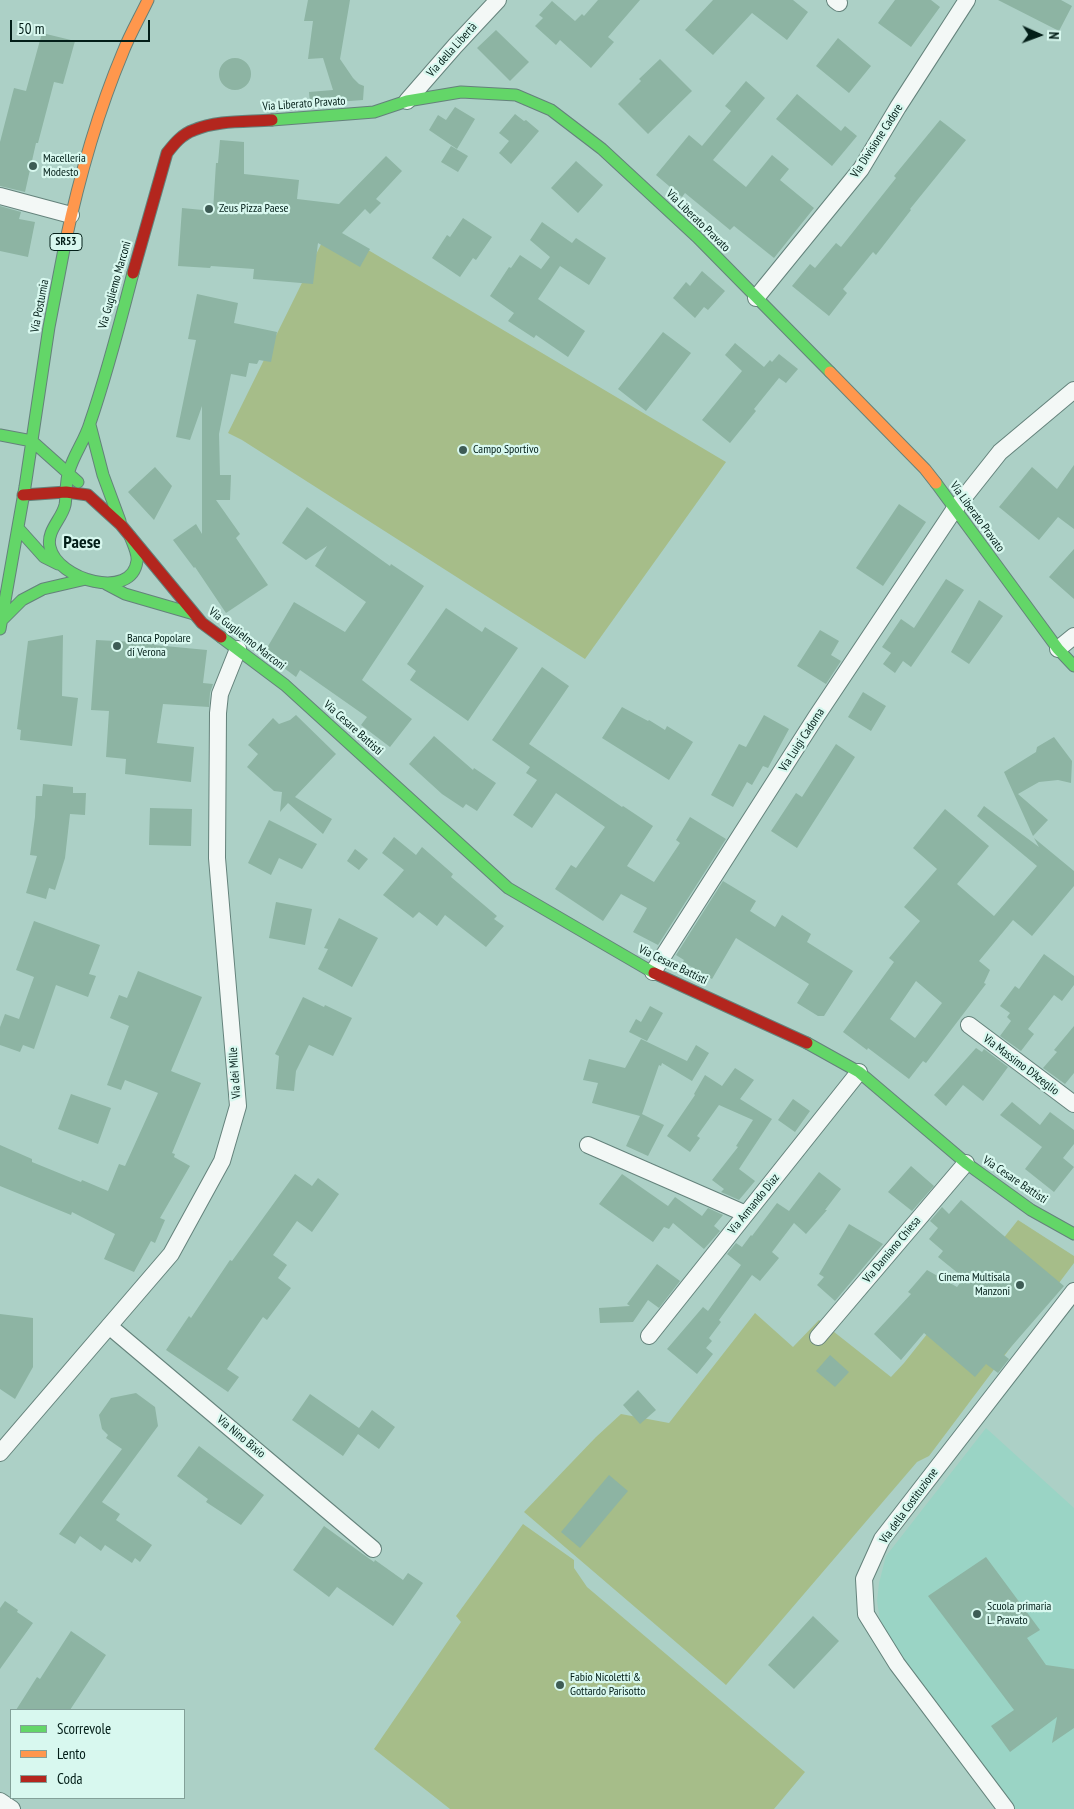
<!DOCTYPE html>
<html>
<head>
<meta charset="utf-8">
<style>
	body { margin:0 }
	#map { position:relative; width:1074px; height:1809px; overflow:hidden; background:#acd0c6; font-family:"PT Sans Narrow",sans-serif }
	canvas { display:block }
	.legend { position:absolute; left:10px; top:1709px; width:175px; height:90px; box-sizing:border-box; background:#d8f8ef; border:1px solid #83a199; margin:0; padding:6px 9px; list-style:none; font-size:15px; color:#031e18 }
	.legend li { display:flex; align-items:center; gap:10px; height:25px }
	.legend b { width:25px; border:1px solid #83a199 }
	.north { position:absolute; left:1014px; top:10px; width:50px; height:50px; -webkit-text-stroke:4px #d8f8ef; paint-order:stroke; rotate:92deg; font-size:14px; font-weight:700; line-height:20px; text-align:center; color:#031e18 }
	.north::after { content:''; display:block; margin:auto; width:18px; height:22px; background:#031e18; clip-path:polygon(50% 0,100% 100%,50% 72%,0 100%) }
	.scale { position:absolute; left:10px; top:20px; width:140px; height:22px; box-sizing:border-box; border:2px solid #031e18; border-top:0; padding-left:6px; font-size:15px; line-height:18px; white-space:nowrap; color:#031e18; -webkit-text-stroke:4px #d8f8ef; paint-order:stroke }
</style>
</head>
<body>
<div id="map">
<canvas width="1074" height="1809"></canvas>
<ul class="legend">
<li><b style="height:6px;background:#63d668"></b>Scorrevole</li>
<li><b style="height:6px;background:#ff974d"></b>Lento</li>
<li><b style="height:6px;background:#b3261e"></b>Coda</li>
</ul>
<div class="north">N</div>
<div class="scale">50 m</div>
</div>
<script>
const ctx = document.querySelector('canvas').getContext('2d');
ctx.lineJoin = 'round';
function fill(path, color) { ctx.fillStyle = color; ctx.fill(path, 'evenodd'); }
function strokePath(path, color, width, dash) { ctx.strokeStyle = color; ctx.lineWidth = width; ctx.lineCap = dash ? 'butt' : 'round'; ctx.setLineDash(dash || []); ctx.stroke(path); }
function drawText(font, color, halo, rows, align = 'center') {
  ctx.font = font + ' "PT Sans Narrow",sans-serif'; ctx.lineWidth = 4.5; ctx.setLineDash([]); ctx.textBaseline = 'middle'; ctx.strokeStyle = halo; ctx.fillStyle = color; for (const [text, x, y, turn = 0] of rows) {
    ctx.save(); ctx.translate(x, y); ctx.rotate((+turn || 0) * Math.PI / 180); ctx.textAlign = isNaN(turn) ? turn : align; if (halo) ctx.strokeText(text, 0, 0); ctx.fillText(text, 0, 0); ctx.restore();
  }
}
const built = new Path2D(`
	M986,1428l88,80v301h-59l-53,-64 -81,-119 -4,-25 2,-18 7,-27z`);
const green = new Path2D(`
	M331,224v4l395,234 -141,197 -343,-219 -14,-7z
	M1018,1220l56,36v7l-145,193 -12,6 -191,223 -202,-173 72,-75 25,-23 48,9 86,-110 38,34 26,-27 72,57 13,-14z
	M523,1524l51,36v8l13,19 218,185 -31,37h-324l-76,-60 87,-127 -5,-6z`);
const building = new Path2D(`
	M308,0h42l-10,59 13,19 6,6 5,2 -1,14 -53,4 -1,-12 24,-2 -10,-32 -15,1 5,-38h-9z
	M598,0h42l-32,37 6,5 -23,26 -31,-28 -4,5 -21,-19 8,-8 -4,-3 13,-14 23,20 7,-7 2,2z
	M713,0h80l15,12 -21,28 -35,-27 -39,42 -28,-25z
	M895,0h36l9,7 -29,40 -33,-24z
	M998,0h63l11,6 -13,25z
	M496,30l33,32 -19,19 -33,-33z
	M42,33l33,8 -12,43 -9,-2 -16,61h-2l-11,49 -25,-6v-44l14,-54 12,3z
	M838,38l33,28 -22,27 -33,-27z
	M219 74a16 16 0 1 1 32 0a16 16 0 1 1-32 0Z
	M660,59l32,32 -44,43 -30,-30 23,-23 -2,-2z
	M746,81l19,17 -52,62 33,27 26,-32 17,14 -9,11 34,28 -40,50 -40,-32 -4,4 -45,-37 -3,4 -26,-22 33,-40 13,11 29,-35 -6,-5z
	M797,94l44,37 4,-5 12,10 -25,30 -56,-47z
	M455,107l20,12 -18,30 -28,-19 9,-15 8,5z
	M515,114l9,7 2,-1 13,11 -28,33 -12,-11 10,-12 -10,-8z
	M940,120l26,20 -56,69 1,1 -35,45 -3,-3 -30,37 4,4 -18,23 -37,-30 18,-22 5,4 21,-25 5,4 55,-69 -2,-2z
	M220,140l24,2v32l55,6 -2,19 42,5 47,-48 16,15 -26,28 5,4 -11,11 -5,-5 -23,24 28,16 -10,18 -42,-24 -5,41 -60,-5 1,-10 -43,-3 -1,2 -32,-2 4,-58 31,3 3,-48h2z
	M451,146l17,10 -10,16 -17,-10z
	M576,161l27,24 -25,28 -27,-25z
	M0,206l21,6 -2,7 16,3 -7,35 -28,-6z
	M463,218l29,19 -16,23 -3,-2 -13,19 -28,-19 15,-23 3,2z
	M542,222l30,21 4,-5 30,20 -17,27 -29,-19 -22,33 47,32 -17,26 -32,-22 -2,3 -26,-17 6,-8 -24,-17 19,-29 2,1 9,-13 21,14 9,-12 -20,-17z
	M702,271l23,20 -17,19 -4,-3 -9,11 -22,-20 13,-16 4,4z
	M197,294l41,9 -4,20 43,9 -6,30 -12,-2 -2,4 -8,-1 -3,14 -15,-3 -12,60 1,41h11l-1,25h-14l24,34 -4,4 32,47 -42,28 -31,-46 -1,1 -21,-28 23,-16 6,10v-128l-12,34 -14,-3 20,-97 -8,-1z
	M663,332l28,21 -45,58 -28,-22z
	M735,343l29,24 6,-7 2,2 7,-8 19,15 -12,14 -7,-5 -25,31 2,2 -26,32 -28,-23 40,-49 -17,-16z
	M1074,465v64l-16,-12 -19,23 -40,-33 33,-40 25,22z
	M155,467l17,19 -18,34 -26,-28z
	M899,504l27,18 -43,64 -27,-18z
	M307,507l83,59 1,-2 33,22 -62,94 50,39 -22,28 -29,-22 6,-8 -67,-47 -4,7 -32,-24 30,-51 51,30 21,-30 -51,-36 12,-20 -21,14 -24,-17z
	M1074,549v50l-25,-22z
	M946,579l18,11 -53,77 -8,-6 -8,12 -12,-9 8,-11 -9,-6 19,-28 13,9z
	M979,600l24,16 -34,48 -18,-12z
	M446,608l36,24 3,-5 33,21 -50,73 -58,-41 6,-9 -9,-7z
	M820,630l19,11 -8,14 10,6 -15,23 -29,-18z
	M63,635l-1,61 16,2 -6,48 -52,-6 1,-10 -4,-1 11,-88z
	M96,640l58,3v2l53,5 -4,33 10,1 -3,9 -1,14 -46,-3 -6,39 37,4 -3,35 -66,-8 1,-15 -20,-2 3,-46 -18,-1z
	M542,667l27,19 -40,58 93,63 1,-1 30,20 -26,40 27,16 26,-39 -4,-3 14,-23 36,22 -68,106 -25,-13 14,-24 -26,-14 -18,27 -48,-32 16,-24 5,3 29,-41 -49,-34 -24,35 -19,-13 24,-35 -11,-7 4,-6 -38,-27z
	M863,692l23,14 -15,25 -23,-14z
	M622,707l26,14 1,-1 16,10 2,-4 26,16 -24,38 -67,-42z
	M296,715l40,39 -41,43 37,22 -9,15 -35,-31 -8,9 2,-20 -8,-1 -27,-24 11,-13 -10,-9 25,-27 6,6 11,-4z
	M764,715l25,14 -21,39 -5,-2 -11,19 -5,-3 -14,25 -22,-12 28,-51 7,3z
	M434,736l39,34 1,-2 22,15 -19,28 -11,-7 -3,4 -21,-14 -33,-30z
	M1054,737l18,24 -1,22 -13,-3 -19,2 -21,12 30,26 -15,16 -29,-64 32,-20 1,-5z
	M836,744l19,13 -58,91 -26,-17 25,-38 6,4z
	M43,784l30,3v6h13l-1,22 -15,-1 -5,44 -10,32 -6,-2 -3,11 -20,-6 11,-37 -7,-1 5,-38 1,-21h6z
	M984,806l55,41 -5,-9 40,33v15l-42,50 -19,-16 -34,41 11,9 -6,13 2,1 -60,79 -3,-2 -14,18 -41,-31 -1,2 -24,-18 51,-70 -5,-4 31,-37 -16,-14 33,-38 -24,-21 32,-39 44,37 -32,38 37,32 43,-50 -60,-50zM916,981l26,22 -27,35 -25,-19z
	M150,808l42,1 -1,37 -42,-1z
	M269,820l48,24 -15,25 -23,-11 -8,17 -23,-12z
	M394,837l22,18 6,-8 31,27 -2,3 46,39 -3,3 10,7 -18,21 -41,-32 -8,11 -18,-14 -6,6 -30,-23 21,-25 -22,-17z
	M355,849l13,10 -9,11 -12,-9z
	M723,881l33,20 -6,10 25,16 7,-12 29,19 -4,8 46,29 -29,45h-6l-21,-13 12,-19 -73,-46 -24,41 -29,-17 1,-2 -8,-5z
	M276,902l36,7 -7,36 -36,-7z
	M339,918l39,20 -26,49 -34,-18 10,-20 -4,-1z
	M34,921l66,24 -11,29 7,2 -8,21 -32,-12 -22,64 -11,-4 -3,7 -20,-7v-18l5,-13 14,5 15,-42 -18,-7z
	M1044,954l30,22v9l-12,16 -8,-6 -26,34 6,5 -13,17 -21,-15 11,-15 -4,-4 3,-4 -10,-7 15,-20 4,3z
	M138,971l64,26 -31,74 30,12 -29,70 3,1 -1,3 16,9 -30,52 5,2 -10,23 -4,-2 -17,31 -30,-13 11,-25 -43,-22 -1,3 -71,-29v-41l32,14v3l49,20 1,-2 26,11 11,-27 6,2 33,-73 -33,-13 -4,10 -14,-5 22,-59 -19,-8 9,-23 8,3z
	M303,997l21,10 1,-2 27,13 -19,38 -24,-11 -13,26 -2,20 -18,-2 3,-33 -4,-2z
	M650,1006l13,7 -16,28 -18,-9 7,-13 5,3z
	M1074,1026v47l-9,11 -22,-16 14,-16 -3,-2z
	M641,1039l46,22 9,-16 13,8 -17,28 -30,-18 -1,3 -2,-1 -17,49 22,11 -16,31 -22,-10 14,-30 -48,-13 6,-20 -15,-3 6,-21 36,9z
	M976,1048l6,4 2,-3 24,18 -25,34 -20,-16 -17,21 -12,-11z
	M735,1068l19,12 -14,19 32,20 -33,50 16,12 -16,19 -18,-8 3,-3 -12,-9 26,-33 -2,-1 17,-26 -34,-15 -22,31 3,2 -10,14 -23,-16 28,-41 -1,-1 11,-19 17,11z
	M71,1094l40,14 -13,36 -40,-15z
	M793,1099l17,12 -15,21 -17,-12z
	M1012,1102l28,23 10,-13 24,18v14l-11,14 11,9 -20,25 -29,-23 17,-22 -42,-32z
	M911,1166l23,20 -22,25 -24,-19z
	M819,1172l22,17 -16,21h2l-21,24 -12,-11 -22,29 7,6 -19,23 -8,-6 -33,45 2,2 -12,16 3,3 -6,7 7,6 -16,20 -30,-25 36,-42 5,4 33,-46 -14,-11 9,-11 6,4 9,-12 1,1 25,-33 12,8z
	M295,1174l17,12 6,-8 21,16 -27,38 -15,-11 -24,34 14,10 -9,13 13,10 -24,32 -4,-3 -36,52 12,8 -11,15 -62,-42 23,-34 2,2 39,-58 2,1z
	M622,1174l46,32 7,-9 27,19 6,-8 15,7 -9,11 6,5 -16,18 -31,-26 -4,6 -5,-2 -11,15 -54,-38z
	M961,1200l103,86 -60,69 5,4 -11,14 -12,-9 -11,13 -51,-44 -23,27 -27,-26 37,-40 -3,-2 19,-22 30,17 7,-9 -26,-21 5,-6 -14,-12 9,-11 -8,-7 12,-14 7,7z
	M849,1224l34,20 -48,57 -18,-16 7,-8 -5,-3z
	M657,1264l23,17 -21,27 -11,-8 -15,22 -33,1 -1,-15 31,-2 -3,-2z
	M0,1314l33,4v49l-18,32 -15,-10z
	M830,1355l19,17 -14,15 -19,-16z
	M638,1390l18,20 -16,14 -17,-19z
	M136,1393l19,14 3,19 -56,76 18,12 -4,6 36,25 -12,17 -5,-4 -3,5 -27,-18 -4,6 -21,-15 -5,8 -16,-10 63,-85 -16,-11 2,-3 -6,-6 -3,-14 12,-17z
	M310,1394l49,34 13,-18 23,17 -16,22 -21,-15 -15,22 -51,-36z
	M199,1446l65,49 -23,30 -35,-23 2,-3 -31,-23z
	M609,1475l19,16 -48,57 -19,-16z
	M324,1526l43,31 7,5 1,-2 28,20 5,-7 15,10 -30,43 -56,-39 -8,10 -36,-27z
	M986,1557l54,73 -13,8 19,27 28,4v59l-22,15 5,-26 -47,35 -19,-26 23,-16 -86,-114z
	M5,1601l13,9 -1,2 16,11 -33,46v-61z
	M813,1616l26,25 -45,48 -26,-24z
	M71,1631l35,24 -36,55h-54l21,-33 3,2z`);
const street = new Path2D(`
	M835,0l4,3
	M407,101l48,-55 43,-46
	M0,196l71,19
	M756,298l105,-129 37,-62 69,-107
	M1058,649l16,-13
	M653,972l163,-255 138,-207 46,-58 74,-62
	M969,1025l105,79
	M588,1145l158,69
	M109,1326l264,223
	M649,1336l210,-264
	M818,1337l148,-174
	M0,1453l171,-199 51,-93 16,-55 -21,-248 1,-145 2,-19 18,-45
	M0,1801l12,8
	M1006,1809l-109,-145 -31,-50 -2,-35 18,-40 192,-248`);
const fast = new Path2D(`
	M272,120l102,-8 33,-11 54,-9 55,3 35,15 51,39 95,88 133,135
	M90,425l13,50 17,46
	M0,435l32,6 46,41
	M936,483l122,166 16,17
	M18,528l26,29 14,7
	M130,536c3,8 8,17 7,25 -5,40 -80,19 -87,-14 -4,-16 12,-28 15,-42 2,-11 0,-23 4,-34 5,-17 16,-31 21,-48 17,-49 30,-100 43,-150
	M106,584l19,10 69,20
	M2,620l20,-20 21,-11 43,-10
	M0,629l25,-142 24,-160 16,-83
	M221,637l64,48 223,203 146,85
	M807,1043l52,29 107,91 65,47 43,24`);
const slow = new Path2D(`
	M65,244c14,-66 32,-130 58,-192 7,-18 17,-35 25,-52
	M830,372l95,97 11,14`);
const jam = new Path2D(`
	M133,273l34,-120c7,-9 15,-19 27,-23 23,-10 53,-8 78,-10
	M23,495l43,-3 22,3 33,30 81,98 19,14
	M654,973l153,70`);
const markers = [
	[33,166,5,"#3e5c55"],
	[209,209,5,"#3e5c55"],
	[463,450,5,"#3e5c55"],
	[117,646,5,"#3e5c55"],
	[1020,1285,5,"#3e5c55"],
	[977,1614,5,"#3e5c55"],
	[560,1685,5,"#3e5c55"]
];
const shields = [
	[66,242,32]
];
const shieldNames = [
	["SR53",66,242]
];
const streetNames = [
	["Via della Libertà",452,50,-48],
	["Via Liberato Pravato",304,104,-4],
	["Via Divisione Cadore",877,141,-57],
	["Via Liberato Pravato",698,221,44],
	["Via Gugliemo Marconi",115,285,-74],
	["Via Postumia",40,306,-79],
	["Via Liberato Pravato",977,517,54],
	["Via Guglielmo Marconi",247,639,38],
	["Via Cesare Battisti",353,728,42],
	["Via Luigi Cadorna",802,740,-57],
	["Via Cesare Battisti",673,965,26],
	["Via Massimo D'Azeglio",1021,1065,37],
	["Via dei Mille",235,1073,-94],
	["Via Cesare Battisti",1015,1180,34],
	["Via Armando Diaz",754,1204,-51],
	["Via Damiano Chiesa",892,1250,-50],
	["Via Nino Bixio",241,1437,40],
	["Via della Costituzione",909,1506,-54]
];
const poiNames = [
	["Macelleria",43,159],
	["Modesto",43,173],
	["Zeus Pizza Paese",219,209],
	["Campo Sportivo",473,450],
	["Banca Popolare",127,639],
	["di Verona",127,653],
	["Cinema Multisala",1010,1278,"right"],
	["Manzoni",1010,1292,"right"],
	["Scuola primaria",987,1607],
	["L. Pravato",987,1621],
	["Fabio Nicoletti &",570,1678],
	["Gottardo Parisotto",570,1692]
];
const districtNames = [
	["Paese",82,543]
];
fill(built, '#9ad4c5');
fill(green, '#a6bd89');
fill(building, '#8db4a3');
strokePath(street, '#64827b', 18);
strokePath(fast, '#64827b', 13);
strokePath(slow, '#64827b', 13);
strokePath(jam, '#64827b', 13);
strokePath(street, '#f3f8f6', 16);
strokePath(fast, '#63d668', 11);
strokePath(slow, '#ff974d', 11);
strokePath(jam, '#b3261e', 11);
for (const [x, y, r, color] of markers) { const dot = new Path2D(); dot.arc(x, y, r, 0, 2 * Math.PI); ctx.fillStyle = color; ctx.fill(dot); strokePath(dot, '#d8f8ef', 2); }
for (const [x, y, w] of shields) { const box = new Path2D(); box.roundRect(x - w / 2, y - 8.5, w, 17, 4); ctx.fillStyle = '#d8f8ef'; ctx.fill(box); strokePath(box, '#031e18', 1); }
drawText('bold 11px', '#031e18', null, shieldNames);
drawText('12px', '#031e18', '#d8f8ef', streetNames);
drawText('12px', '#031e18', '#d8f8ef', poiNames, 'left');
drawText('bold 18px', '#031e18', '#d8f8ef', districtNames);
</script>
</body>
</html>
